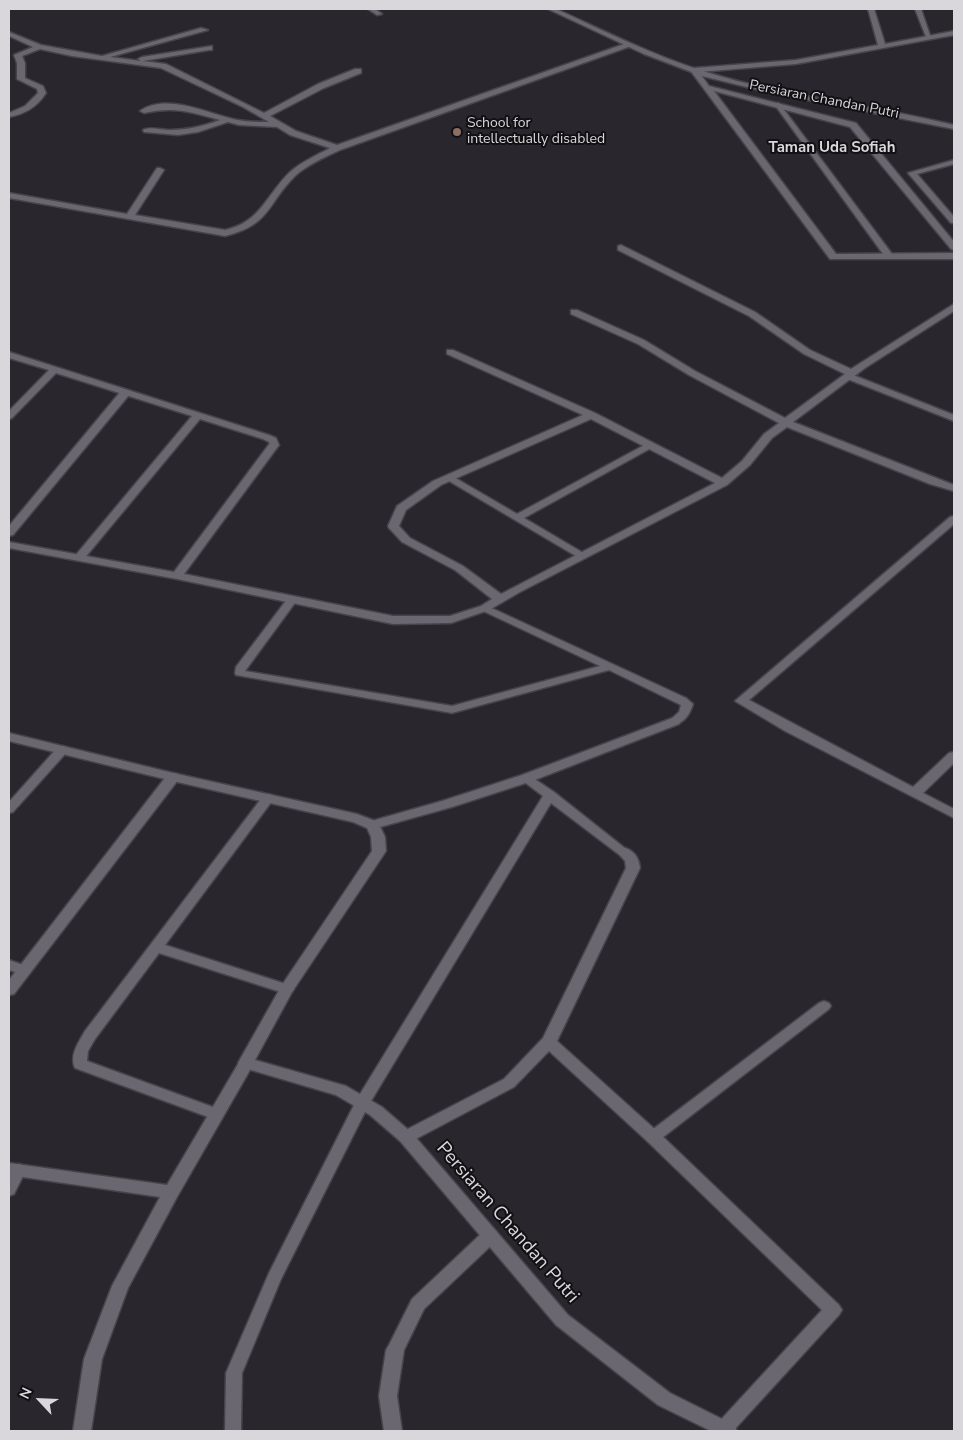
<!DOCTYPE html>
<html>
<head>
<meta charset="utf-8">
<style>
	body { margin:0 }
	#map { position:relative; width:963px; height:1440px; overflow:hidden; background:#29262e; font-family:"Nunito Sans",sans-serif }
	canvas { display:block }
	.frame { position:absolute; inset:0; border:10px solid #d9d7dc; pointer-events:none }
	.north { position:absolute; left:15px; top:1375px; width:50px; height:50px; -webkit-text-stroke:4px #111013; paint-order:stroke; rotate:295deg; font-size:14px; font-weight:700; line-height:20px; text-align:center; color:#d9d7dc }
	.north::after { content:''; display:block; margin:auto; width:18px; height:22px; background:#d9d7dc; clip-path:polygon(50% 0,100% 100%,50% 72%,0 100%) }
</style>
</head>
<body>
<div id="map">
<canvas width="963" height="1440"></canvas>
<div class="frame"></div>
<div class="north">N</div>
</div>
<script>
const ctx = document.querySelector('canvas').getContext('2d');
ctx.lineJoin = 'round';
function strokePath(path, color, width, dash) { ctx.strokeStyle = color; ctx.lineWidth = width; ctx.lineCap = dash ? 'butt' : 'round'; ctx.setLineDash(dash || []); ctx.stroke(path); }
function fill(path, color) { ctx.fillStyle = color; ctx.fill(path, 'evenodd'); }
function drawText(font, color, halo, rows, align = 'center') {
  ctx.font = font + ' "Nunito Sans",sans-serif'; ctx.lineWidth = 4; ctx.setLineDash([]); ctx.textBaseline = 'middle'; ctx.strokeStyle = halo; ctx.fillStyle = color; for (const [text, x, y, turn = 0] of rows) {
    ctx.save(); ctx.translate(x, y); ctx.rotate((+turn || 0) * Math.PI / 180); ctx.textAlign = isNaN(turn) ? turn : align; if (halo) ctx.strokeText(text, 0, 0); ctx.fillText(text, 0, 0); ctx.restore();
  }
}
const lane = new Path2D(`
	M915,9h6l10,29 -5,-1z
	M775,103h4l113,151v4h-6l-111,-153z
	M954,160v4l-37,10 37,43v6h-3l-43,-50z
	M9,352l260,83 7,3 3,7 -5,3 -3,-1 -2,-5 -6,-3 -63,-20 -117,141h-8l-1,-2 1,-2 117,-140 -136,-43 -44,45 -3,1v-8l40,-41 -40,-12z
	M848,373l106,42v6l-109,-43 -1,-2z
	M650,442l3,1v4l-129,71 61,36 1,2 -1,2 -4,1 -137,-81 2,-2h6l65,38z
	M292,597l5,3 -52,71 207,35 148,-40 -119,-56 -1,-2 5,-3 201,93 7,6c-3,10 -10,22 -22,20l-2,-3 10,-9 2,-7 -72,-35 -157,43 -216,-38 -1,-2 1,-6 52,-69z
	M62,746l4,1 2,3 -2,3 -53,59 -4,1v-11l49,-55z
	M527,774l27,18 77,61 -2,3h-8l-70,-53 -183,303 -87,173 -39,94 -1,58h-16l1,-58 43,-100 88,-174 186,-303 -20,-15 -2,-3 2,-3z
	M268,794l4,1 2,3 -2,3 -107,144 127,41 2,3 -2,3 -5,2 -128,-41 -64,86 -7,12 -1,10 134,49 2,4 -2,4 -5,2 -5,-2 -136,-50c-6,-13 4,-26 10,-37l179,-236z
	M9,960l20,7 2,3 -2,3 -5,2 -15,-5z
	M824,1001l5,2 2,3 -2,3 -171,132 -5,2 -5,-2 -2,-4 2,-4 171,-130z
	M19,1164l5,2 2,4 -12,24 -5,2v-20l5,-10z`);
const street = new Path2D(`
	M368,9h7l7,5 -5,1z
	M868,9h6l11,35 69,-13v4l-158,29 -97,8 10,14 147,37 98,119v8l-3,-1 -101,-122 -136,-36 122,163 118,-1v6h-124l-140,-189 4,-2 102,-8 82,-15z
	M201,28l7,2 -98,27 31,4 -3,-2 4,-2 70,-11v4h-3l-66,11 23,3 98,49 54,-29 37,-15h6v4l-37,15 -54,28 26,15 41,14 290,-102 7,2 -294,105c-15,7 -31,14 -44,25 -29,28 -25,50 -71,61l-216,-38v-5l118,21 30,-46h3l4,2 -29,45 90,15c36,-8 41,-35 65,-58 11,-10 27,-17 40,-24l-40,-13 -13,-8 -38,-2 -11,-3 -30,10 -20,3 -34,-3 -1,-2c6,-4 19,0 27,0 17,0 34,-4 50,-10 -29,-8 -46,-14 -76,-7l-4,-2c27,-19 70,4 98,9 10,2 21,2 31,2l-26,-15 -82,-39 -89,-12 -32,-7 -18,7 3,7v15l18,8 3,7c-9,14 -21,21 -37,24v-4l16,-7 13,-13 -1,-4 -20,-10v-16l-3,-8 19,-8 -24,-11v-4l32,13 61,11z
	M621,245l134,67 55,38 41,19 103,-65v7l-89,57 -72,54 161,63v6l-24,-7 -143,-57 -15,11 -22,27 -23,20 -207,107 -31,18 -38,13 -58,1 -216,-45 -168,-31v-6l165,30 96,-129 4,-1 5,3 -95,129 209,42h57l31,-10 11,-7 -37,-29 -53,-28 -13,-14 -1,-2 9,-20 36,-25 150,-66 -136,-61v-4h6l142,63 127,65 20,-17 22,-27 15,-11 -90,-48 -51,-31 -67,-30v-4h6l67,30 51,31 90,47 60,-44 -41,-20 -55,-38 -131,-66v-4zM591,419l124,64 -214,111 -38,-28 -53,-28 -11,-12 7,-16 35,-25z
	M125,390l4,1v4l-116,140 -4,1v-10l112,-135z
	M954,516v8l-205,176 164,87 36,-34 5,-1v11l-31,30 31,16v9l-169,-87 -50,-30 215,-184z
	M675,717l6,4 -2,3 -147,57 -80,26 -79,22 -5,-1 -2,-3 2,-3 74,-21 80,-26z
	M173,773l5,1 1,3 -1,3 -164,214 -5,1v-15l159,-206z
	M625,848c10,3 14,11 15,20l-83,173 102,92 180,172 3,5 -3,5 -106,116h-20l3,-6 106,-115 -175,-169 -98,-90 -35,36 -102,54 -6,2 -6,-2 -2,-4 2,-4 104,-54 39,-41 83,-170 -1,-7 -7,-8 2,-3z
	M246,1057l5,2 3,4 -77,134 -49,91 -26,71 -11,72h-18l11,-72 28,-73 48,-89 -151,-22v-12l158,22 74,-126z
	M490,1229l6,2 2,5 -2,5 -72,68 -20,41 -7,46 5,35h-18l-5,-35 7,-46 3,-5 23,-46 72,-68z`);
const secondary = new Path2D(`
	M548,9h8c49,22 98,47 150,63 81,25 166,33 248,53v4l-187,-37 -65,-16 -58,-22z
	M9,733l164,40 184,41 21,8 7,15 1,14 -94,141 -37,68 91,26 36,21 30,26 156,182 102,78 64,32 3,6h-26l-53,-26 -102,-80 -156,-184 -30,-26 -34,-20 -95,-28 -3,-4 44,-78 90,-134 -1,-14 -4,-9 -14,-6 -180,-41 -164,-40z`);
const markers = [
	[457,132,5,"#8d6e63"]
];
const farStreetnames = [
	["Persiaran Chandan Putri",824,100,11]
];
const farPoinames = [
	["School for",467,124],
	["intellectually disabled",467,140]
];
const farNeighbourhoodnames = [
	["Taman Uda Sofiah",832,148]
];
const nearStreetnames = [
	["Persiaran Chandan Putri",507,1223,49]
];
strokePath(lane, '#464349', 3);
strokePath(street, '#464349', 3);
strokePath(secondary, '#464349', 3);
fill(lane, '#6b6770');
fill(street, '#6b6770');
fill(secondary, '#6b6770');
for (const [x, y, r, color] of markers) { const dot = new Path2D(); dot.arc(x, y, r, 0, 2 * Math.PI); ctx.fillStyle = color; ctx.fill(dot); strokePath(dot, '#111013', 2); }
drawText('14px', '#d9d7dc', '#111013', farStreetnames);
drawText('14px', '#d9d7dc', '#111013', farPoinames, 'left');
drawText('bold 15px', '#d9d7dc', '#111013', farNeighbourhoodnames);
drawText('19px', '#d9d7dc', '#111013', nearStreetnames);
</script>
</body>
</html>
